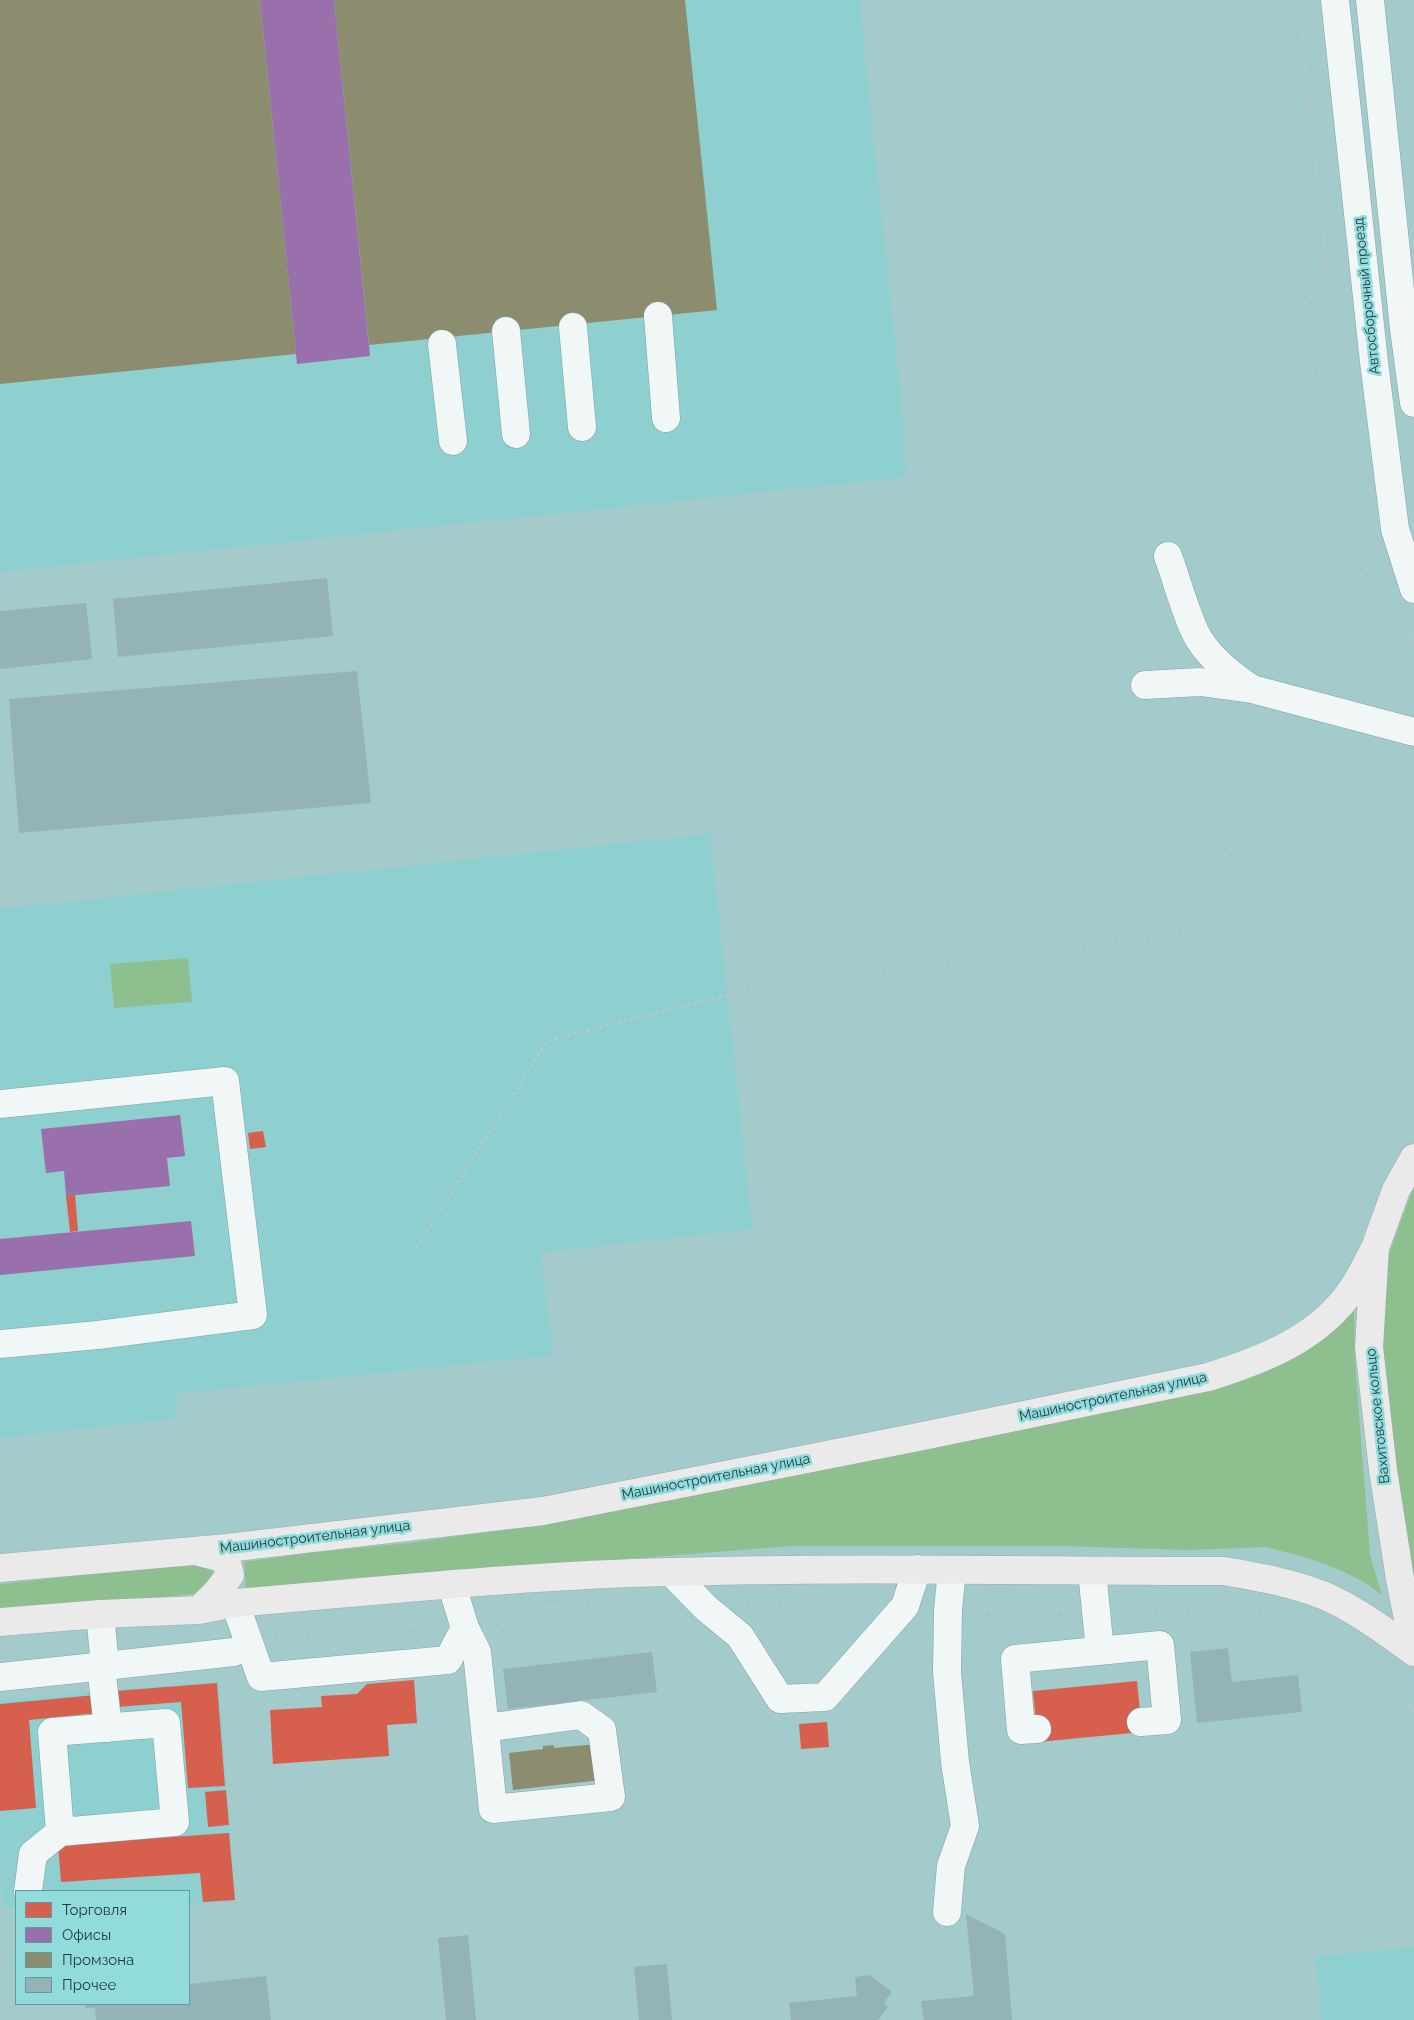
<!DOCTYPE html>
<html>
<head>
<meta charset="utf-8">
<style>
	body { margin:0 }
	#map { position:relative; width:1414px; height:2020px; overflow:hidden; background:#a3cbcb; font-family:Raleway,sans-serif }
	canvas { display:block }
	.legend { position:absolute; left:15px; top:1890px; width:175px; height:115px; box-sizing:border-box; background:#92dbdc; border:1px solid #639b9c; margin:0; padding:6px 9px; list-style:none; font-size:15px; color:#1d3b3b }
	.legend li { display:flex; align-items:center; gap:10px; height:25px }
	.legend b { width:25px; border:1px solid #639b9c }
</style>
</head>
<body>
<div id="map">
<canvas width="1414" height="2020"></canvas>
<ul class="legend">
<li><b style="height:14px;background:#d6604d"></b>Торговля</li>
<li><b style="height:14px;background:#9970ab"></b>Офисы</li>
<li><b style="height:14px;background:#8c8c6e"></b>Промзона</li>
<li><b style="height:14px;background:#94b3b6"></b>Прочее</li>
</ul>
</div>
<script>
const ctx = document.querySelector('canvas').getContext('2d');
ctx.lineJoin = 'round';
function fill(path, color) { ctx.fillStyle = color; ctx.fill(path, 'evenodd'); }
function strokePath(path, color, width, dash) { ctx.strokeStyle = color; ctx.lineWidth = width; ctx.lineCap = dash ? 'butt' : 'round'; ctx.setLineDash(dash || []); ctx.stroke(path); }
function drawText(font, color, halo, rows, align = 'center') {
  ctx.font = font + ' Raleway,sans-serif'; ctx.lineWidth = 5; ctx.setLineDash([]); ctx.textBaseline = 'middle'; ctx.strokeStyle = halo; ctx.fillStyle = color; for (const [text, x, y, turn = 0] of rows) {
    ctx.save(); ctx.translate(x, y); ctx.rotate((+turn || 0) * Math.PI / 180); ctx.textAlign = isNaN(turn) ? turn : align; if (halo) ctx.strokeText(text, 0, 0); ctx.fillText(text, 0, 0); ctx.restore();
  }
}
const built = new Path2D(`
	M0,0h859l41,393 7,84 -907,95z
	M710,834l42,395 -212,24 13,102 -377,39 2,24 -178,20v-529z
	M219,1681l16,220 -46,4v-14h-173v18l-13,-2 -3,-50v-157z
	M1414,1947v73h-92l-7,-63z`);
const green = new Path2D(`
	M188,958l4,44 -78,6 -4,-44z
	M1414,1186v414l-28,-195 -4,-108 7,-43z
	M1354,1308l1,54 15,193 12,40 -16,-12 -26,-13 -32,-12 -42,-11 -78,3 -125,-4h-271l-546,43 -2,-27 64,-9 101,-10 135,-19 614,-124z
	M203,1562l10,10 -2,11 -9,10 -202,21v-30z`);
const shops = new Path2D(`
	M263,1131l3,16 -16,2 -2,-16z
	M75,1195l3,36 -8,1 -4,-36z
	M414,1680l3,43 -30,2 2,31 -116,8 -3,-54 52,-3 -1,-11 36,-2 10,-10z
	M1137,1681l5,51 -104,10 -5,-51z
	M217,1683l8,103 -37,2 -7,-86 -64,5 -2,-16z
	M95,1695l2,18 -68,7 7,88 -36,3v-107z
	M827,1722l2,25 -28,2 -2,-25z
	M226,1790l3,35 -21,2 -3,-35z
	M229,1833l6,67 -32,2 -3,-29 -139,9 -3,-37z`);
const offices = new Path2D(`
	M260,0h74l36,356 -73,8z
	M180,1115l5,41 -18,2 3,28 -104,10 -2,-25 -18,2 -5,-44z
	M191,1221l4,35 -195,19v-36z`);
const industry = new Path2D(`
	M0,0h260l36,354 -296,30z
	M334,0h351l32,310 -348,35z
	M597,1744l4,36 -88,10 -4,-37 34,-4v-3l11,-1v3z`);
const building = new Path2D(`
	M327,578l6,58 -215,21 -5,-58z
	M86,603l6,56 -92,10v-58z
	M357,671l14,132 -352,30 -10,-134z
	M1228,1648l4,34 66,-7 4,37 -105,11 -7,-71z
	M652,1652l5,40 -149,17 -5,-40z
	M966,1914l39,20 7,86h-88l-3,-19 53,-5z
	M468,1935l8,85h-30l-8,-82z
	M667,1964l5,56h-33l-5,-53z
	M870,1975l22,17 -8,11 4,4 -10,13h-87l-2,-17 68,-7 -2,-19z
	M266,1976l5,44h-175l-1,-13 -9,1 -1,-4h104v-20z`);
const path = new Path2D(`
	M1295,0l6,21 27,256 -32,37
	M1305,371l47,-4
	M1404,609l10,41
	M1305,678l72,-128
	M413,1254l134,-213 207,-53 433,-55 101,-204
	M737,1602l13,3 129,-4
	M971,1610l75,-2 29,3
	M1119,1613c31,-1 61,-1 92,-2 98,-2 154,12 203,103
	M496,1630h3c7,-13 12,-20 27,-23l93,-2 24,1 40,11
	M271,1638l144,-13 24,1`);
const minor = new Path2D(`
	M1335,0l39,362 21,167 19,60
	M1370,0l34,329 10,74
	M658,316l8,102
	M573,327l9,100
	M506,331l10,103
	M442,344l11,97
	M1168,556c9,25 16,52 27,76 11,23 36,43 57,57l162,43
	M1145,685l55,-3 52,7
	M0,1104l225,-23 28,234 -155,20 -98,9
	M1092,1571l8,80
	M671,1572l35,36 34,28 40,63 45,-2 80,-91 12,-37
	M235,1603l26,74 187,-17 17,-32 -13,-42
	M465,1628l12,24 16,157 118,-12 -9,-67 -21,-15 -96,13
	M101,1666l7,62
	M105,1666l129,-14
	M0,1677l105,-11 -5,-52
	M166,1723l9,99 -115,10 -8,-100z
	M1037,1729l-16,1 -6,-71 145,-14 7,75 -26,2
	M28,1891l5,-37 27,-22
	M947,1912l4,-46 14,-40 -10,-64 -8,-90 1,-62 4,-40`);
const major = new Path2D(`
	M1414,1158l-18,32 -21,58 -6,99 14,123 17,109 14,70
	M199,1552l27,7 4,16 -14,18 -17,17
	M0,1568l227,-20 316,-37 380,-75 285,-59c55,-17 112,-39 145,-89 8,-12 15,-27 22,-40
	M0,1622l100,-8 99,-4 36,-7c145,-12 290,-28 436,-31 184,-5 369,-1 553,-1 34,6 69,12 101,25 32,14 61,36 89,56`);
const streetNames = [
	["Автосборочный проезд",1367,296,-96],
	["Машиностроительная улица",1113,1397,-12],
	["Вахитовское кольцо",1378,1416,-96],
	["Машиностроительная улица",716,1477,-11],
	["Машиностроительная улица",315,1537,-7]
];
fill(built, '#8ecfcf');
fill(green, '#8ebf8f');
fill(shops, '#d6604d');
fill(offices, '#9970ab');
fill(industry, '#8c8c6e');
fill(building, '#94b3b6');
strokePath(minor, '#81a1a1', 29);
strokePath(major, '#9fa9a9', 29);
strokePath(path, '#bcc8c8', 3, [2.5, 4]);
strokePath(minor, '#f1f7f7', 28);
strokePath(major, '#eaeaea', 28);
drawText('14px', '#1d3b3b', '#92dbdc', streetNames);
</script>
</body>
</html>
